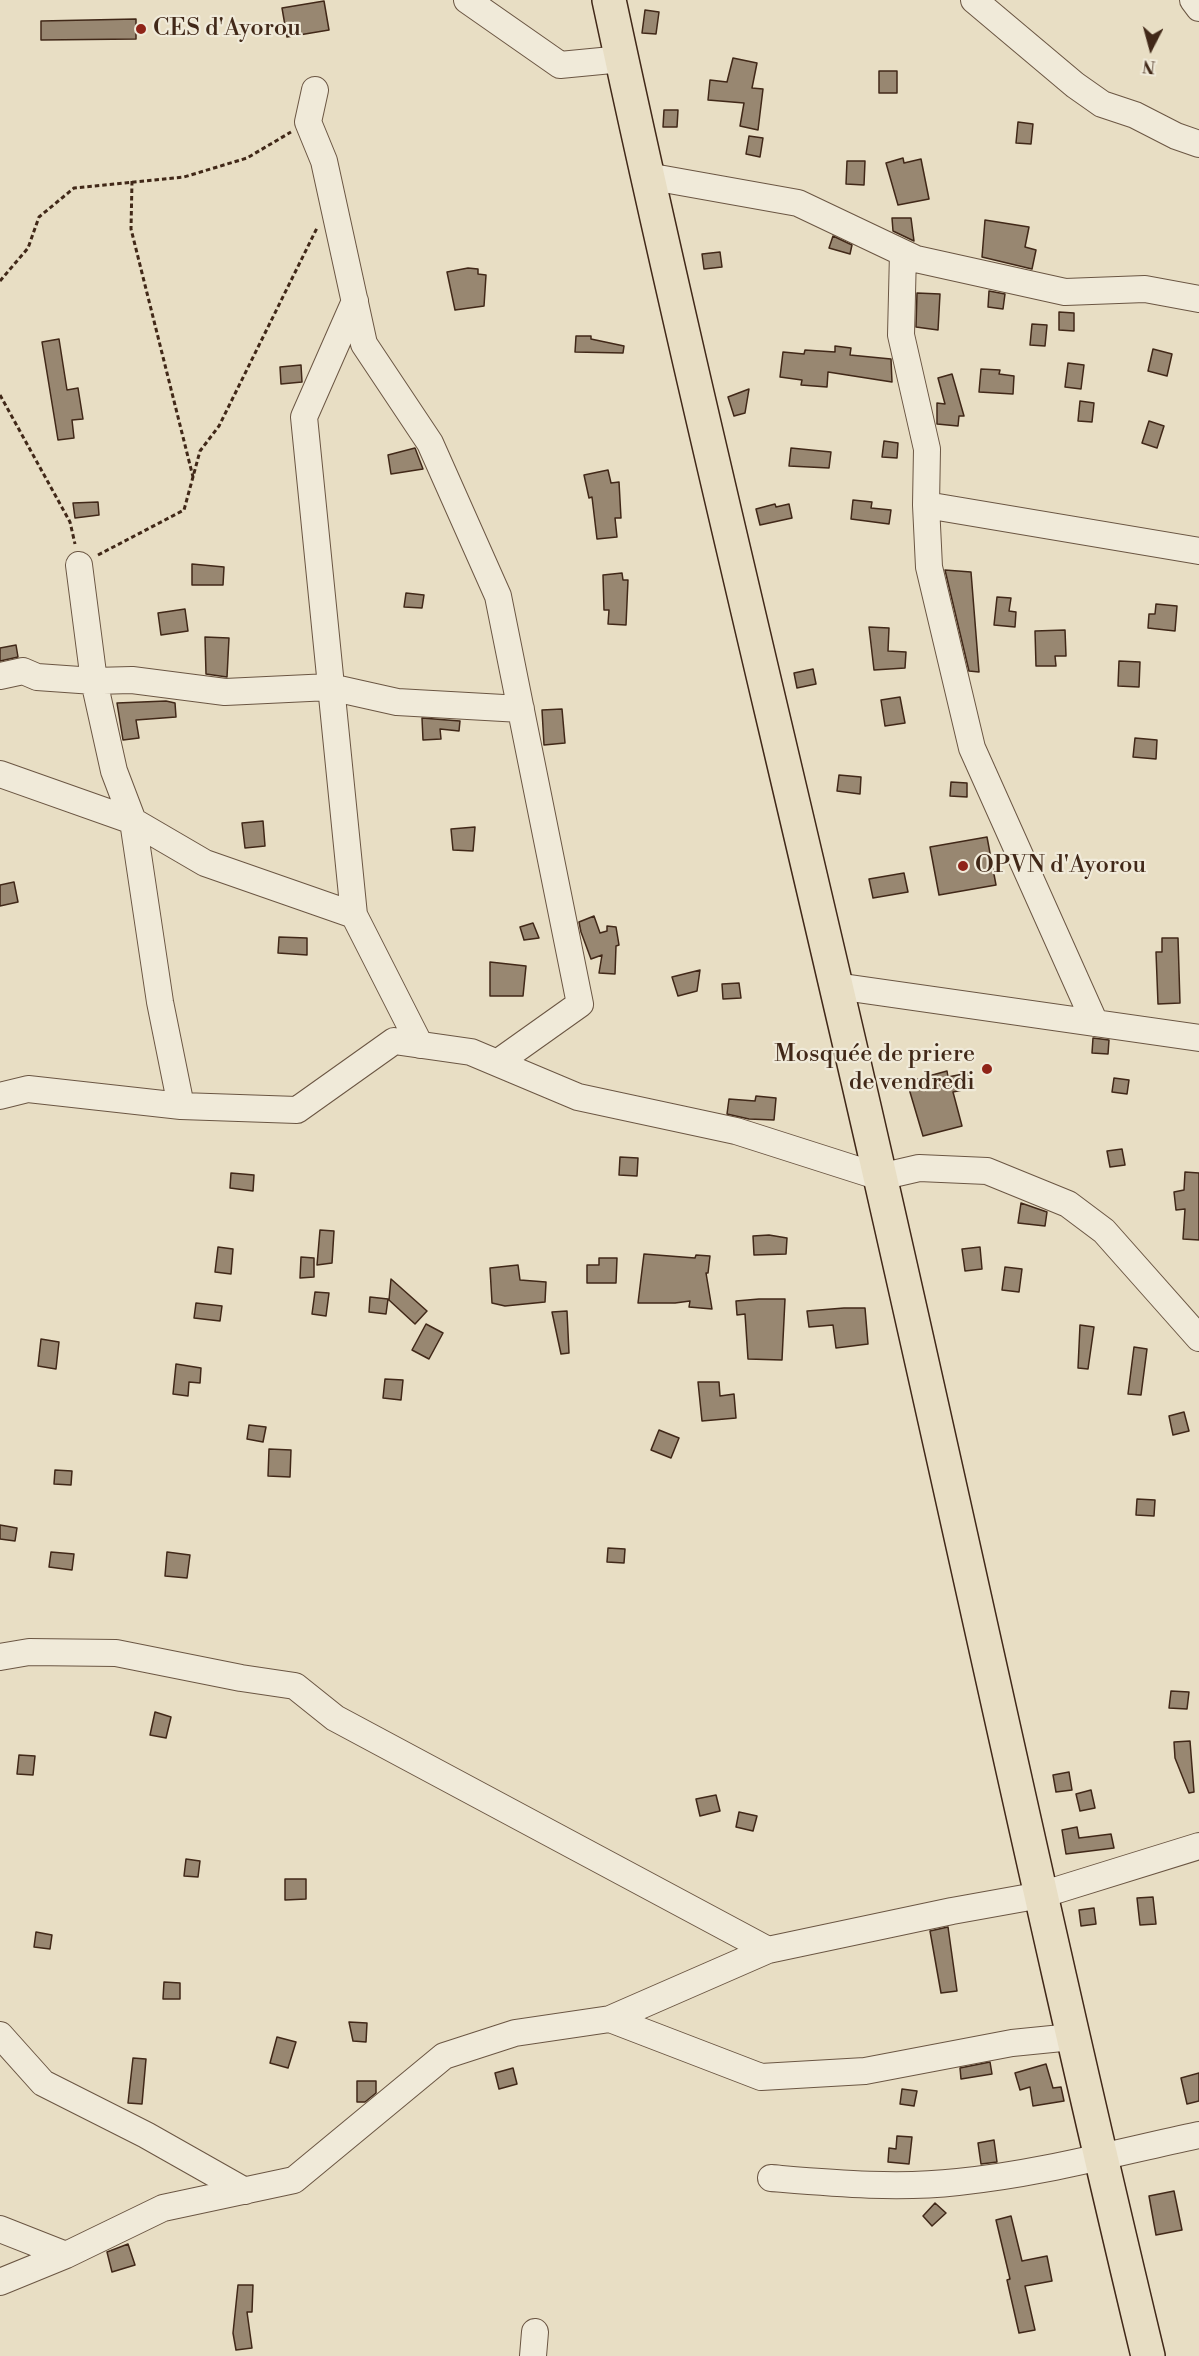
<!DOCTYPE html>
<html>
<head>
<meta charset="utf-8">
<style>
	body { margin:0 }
	#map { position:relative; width:1199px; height:2356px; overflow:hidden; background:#e8dec4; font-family:"Libre Bodoni",serif }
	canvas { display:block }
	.north { position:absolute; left:1121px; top:18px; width:60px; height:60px; -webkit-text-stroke:4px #f0ead9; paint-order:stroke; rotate:186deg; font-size:16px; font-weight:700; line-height:24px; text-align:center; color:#412818 }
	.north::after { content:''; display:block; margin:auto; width:21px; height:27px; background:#412818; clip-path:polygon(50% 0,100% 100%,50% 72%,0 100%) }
</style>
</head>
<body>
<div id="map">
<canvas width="1199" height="2356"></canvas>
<div class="north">N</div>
</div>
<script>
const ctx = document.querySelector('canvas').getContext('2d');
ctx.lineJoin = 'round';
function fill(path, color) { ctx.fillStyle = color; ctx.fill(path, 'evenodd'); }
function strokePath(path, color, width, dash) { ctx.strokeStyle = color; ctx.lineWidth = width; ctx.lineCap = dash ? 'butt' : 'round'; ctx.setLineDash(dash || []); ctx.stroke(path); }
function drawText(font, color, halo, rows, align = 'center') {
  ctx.font = font + ' "Libre Bodoni",serif'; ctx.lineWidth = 4.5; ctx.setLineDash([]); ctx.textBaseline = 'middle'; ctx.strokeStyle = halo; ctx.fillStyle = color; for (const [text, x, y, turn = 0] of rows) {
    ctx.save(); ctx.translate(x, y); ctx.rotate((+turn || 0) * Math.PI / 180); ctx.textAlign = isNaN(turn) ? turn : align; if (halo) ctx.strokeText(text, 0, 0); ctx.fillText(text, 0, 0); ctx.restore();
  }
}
const building = new Path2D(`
	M324,1l5,29 -42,7 -5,-29z
	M645,10l14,2 -3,22 -14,-1z
	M136,19v20l-95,1v-19z
	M733,58l24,5 -5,25 11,1 -5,41 -18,-4 4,-23 -36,-3 2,-20 17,2z
	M879,71h18v22h-18z
	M664,110h14l-1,17h-14z
	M1018,122l15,2 -2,20 -15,-1z
	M749,136l14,2 -3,19 -14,-3z
	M903,158l1,5 17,-4 8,40 -31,6 -12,-42z
	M847,161h18l-1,24 -18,-1z
	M892,218h19l3,23 -21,-10z
	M985,220l44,7 -4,20 11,3 -4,19 -50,-12z
	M833,236l19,9 -2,9 -21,-6z
	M720,252l2,15 -18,2 -2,-15z
	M468,268l10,1v5l8,1 -2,31 -29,4 -8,-38z
	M989,291l16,3 -2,15 -15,-2z
	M917,293l23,1 -2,36 -22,-3z
	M1059,312l15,1v18l-15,-1z
	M1032,324l15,1 -2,21 -15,-1z
	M576,336h15v3l33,7 -1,7 -48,-1z
	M59,339l8,51 11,-2 5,31 -11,1 2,18 -16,2 -16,-98z
	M835,346l16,2 -1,7 41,4 1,23 -64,-10 -1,15 -26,-2 1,-5 -22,-3 3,-25 21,2 1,-4 30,2z
	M1153,349l19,5 -5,22 -19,-5z
	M1068,363l16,2 -3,24 -16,-2z
	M301,365l1,17 -21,2 -1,-17z
	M981,369l19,1 -1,4 15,2 -1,18 -34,-2z
	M952,374l12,42h-5l-1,10 -21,-2v-21l8,1 -7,-26z
	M749,389l-4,24 -11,3 -6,-19z
	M1080,401l14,2 -2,19 -14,-1z
	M1149,421l15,5 -7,22 -15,-5z
	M884,441l14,2 -1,15 -15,-1z
	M415,448l8,21 -32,5 -3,-19z
	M791,448l40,4 -2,16 -40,-2z
	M608,470l3,13 8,-1 2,36h-6l2,19 -20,2 -5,-42 -3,1 -5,-23z
	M853,500l19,2 -1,6 20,2 -2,14 -38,-5z
	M98,502l1,13 -24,3 -2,-15z
	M775,504l1,3 13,-3 3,14 -32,7 -4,-16z
	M192,564l32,3 -1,18h-31z
	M945,570l26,2 8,100 -10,-1z
	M622,573l1,7h5l-2,45 -18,-1 1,-14h-5l-1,-35z
	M406,593l18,2 -2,13 -18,-1z
	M997,597l14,1 -2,13 7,1 -1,15 -21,-2z
	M1156,604l21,2 -2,25 -27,-3 1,-14h6z
	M185,609l3,22 -27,4 -3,-22z
	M869,627l20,1 -1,23 18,1 -1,16 -31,2z
	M1065,630l1,26h-11l1,10h-20l-1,-35z
	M205,637l24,1 -2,39 -21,-3z
	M16,645l2,12 -18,4v-13z
	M1119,661l21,1 -1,25 -21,-1z
	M813,669l3,15 -19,4 -3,-15z
	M900,697l5,26 -20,3 -4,-26z
	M166,701l9,2 1,14 -40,3 3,18 -16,2 -6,-37z
	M562,709l3,34 -21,2 -2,-35z
	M422,718l38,3 -1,10 -19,-2 1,10 -18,1z
	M1135,738l22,2 -1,19 -23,-2z
	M839,775l22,2 -1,17 -23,-3z
	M951,782l16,1v14l-17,-1z
	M263,821l2,25 -20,2 -3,-25z
	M475,827l-2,24 -20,-1 -2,-21z
	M987,837l9,48 -57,10 -9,-48z
	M904,873l4,19 -35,6 -4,-19z
	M14,882l4,20 -18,4v-21z
	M594,916l6,17 7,-2v-5l9,1 3,18 -3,1 -1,28 -16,-1 3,-18 -11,4 -10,-27 -2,-10z
	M533,923l6,15 -15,2 -4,-13z
	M279,937l28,1v17l-29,-2z
	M1162,938h16l2,65 -22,1 -2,-52h6z
	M490,962l36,4 -3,30h-33z
	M700,970l-3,21 -19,5 -6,-19z
	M739,983l2,15 -18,1 -1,-15z
	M1093,1038l16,2 -1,14 -16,-1z
	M947,1071l1,6 20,-4 4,15 -19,4 9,34 -39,10 -16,-54z
	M1114,1078l15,2 -2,14 -15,-2z
	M756,1096l20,2 -2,22 -25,-1 -22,-5 2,-15 26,2z
	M1122,1149l3,16 -15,2 -3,-16z
	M620,1157l18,1 -1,18 -18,-1z
	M1185,1172l14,1v67l-16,-1 2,-30 -9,1 -2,-18 10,-2z
	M231,1173l23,2 -1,16 -23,-3z
	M1021,1203l26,9 -2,14 -27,-3z
	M320,1230l14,1 -2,32 -15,2z
	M769,1235l18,3 -1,16 -32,1 -1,-19z
	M218,1247l15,2 -2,25 -16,-2z
	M980,1247l2,22 -17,2 -3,-22z
	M644,1254l51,4 1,-3 14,1 -2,17h-2l6,36 -23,-2 1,-6 -15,2h-37z
	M301,1257l13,1v19l-14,1z
	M599,1258h18l-1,25h-29v-18h12z
	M518,1265l2,15 26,2 -1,20 -40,4 -13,-3 -2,-35z
	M1005,1267l17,2 -3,23 -17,-2z
	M391,1279l36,32 -12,13 -26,-24z
	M315,1292l14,1 -3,23 -14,-2z
	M370,1297l18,2 -2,15 -17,-2z
	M759,1299h26l-3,61 -34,-1 -3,-45 -8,1 -1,-14z
	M196,1303l26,3 -2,15 -26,-3z
	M844,1308h21l3,36 -32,4 -3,-23 -24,2 -2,-16z
	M567,1311l2,42 -8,1 -9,-42z
	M426,1324l17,9 -14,26 -17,-9z
	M1080,1325l14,2 -6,42 -10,-1z
	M41,1339l18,3 -3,27 -18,-3z
	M1134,1347l13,2 -6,46 -13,-1z
	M176,1364l25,4 -1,15 -11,-1 -1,14 -15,-2z
	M385,1379l18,1 -2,20 -18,-2z
	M698,1382h21l1,14 14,-2 2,24 -34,3z
	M1184,1412l5,19 -16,4 -4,-19z
	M249,1425l17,2 -3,15 -16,-3z
	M659,1430l20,8 -8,20 -20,-8z
	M269,1449l22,1 -1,27 -22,-1z
	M55,1470l17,1 -1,14 -17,-1z
	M1137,1499l18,1 -1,16 -18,-1z
	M0,1525l17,3 -2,13 -15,-2z
	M608,1548l17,1 -1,14 -17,-1z
	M51,1552l23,2 -2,16 -23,-3z
	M167,1552l23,3 -3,23 -22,-2z
	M1171,1691l18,1 -2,17 -18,-1z
	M155,1712l16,5 -5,21 -16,-3z
	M1190,1741l4,51 -5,1 -14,-35 -1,-16z
	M19,1755l16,1 -2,19 -16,-1z
	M1069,1772l3,18 -16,2 -3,-17z
	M1091,1790l4,18 -15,3 -4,-17z
	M716,1795l4,16 -20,5 -4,-17z
	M739,1812l18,4 -4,15 -17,-4z
	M1077,1827l2,11 32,-4 3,14 -48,6 -4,-24z
	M186,1859l14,2 -2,16 -14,-1z
	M285,1879h21v20l-21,1z
	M1153,1897l3,27 -16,1 -3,-27z
	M1094,1908l2,16 -15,2 -2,-16z
	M948,1927l9,64 -16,2 -11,-62z
	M36,1932l16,3 -2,14 -16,-2z
	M164,1982l16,1v16h-17z
	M349,2022l18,1 -1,19 -13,-1z
	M277,2037l19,5 -8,26 -18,-5z
	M133,2058l13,1 -4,45 -14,-1z
	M990,2062l2,12 -31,5 -1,-11z
	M1046,2064l7,24 8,-1 3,14 -31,5 -3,-19 -10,3 -5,-17z
	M513,2068l4,16 -18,5 -4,-16z
	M1199,2073v28l-12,3 -6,-26z
	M357,2081h19v12l-11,9h-8z
	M902,2089l15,2 -3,15 -14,-2z
	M897,2136l15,1 -3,27 -21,-2 1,-14 7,1z
	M994,2140l3,22 -16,2 -3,-21z
	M1174,2191l8,39 -26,5 -7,-39z
	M935,2203l11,10 -14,13 -9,-10z
	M1011,2216l11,45 25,-5 5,25 -27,5 10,44 -16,3 -12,-53 3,-1 -14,-59z
	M128,2244l7,21 -23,7 -5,-20z
	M238,2285h15l-1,27h-5l5,36 -16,2 -3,-17z`);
const path = new Path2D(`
	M132,181l-1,48 62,248
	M0,281l28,-33 11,-31 35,-29 110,-11 63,-19 44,-26
	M0,395l70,127 5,22
	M98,555l86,-45 16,-59 19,-25 98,-198`);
const minor = new Path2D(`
	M467,0l93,65 62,-6
	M974,0l101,85 27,19 33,11 41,21 23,8
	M1193,0l6,8
	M315,90l-7,32 16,39 40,183 66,99 68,153 82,408 -83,59
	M647,176l151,27 118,56 149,33 80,-3 54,10
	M903,253l-2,82 26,114 -1,56 273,46
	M926,505l3,62 43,181 123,275
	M79,565l15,116 20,90 19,50 27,181 21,104
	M0,676l23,-5 14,6 57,4 38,-1 93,12 105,-5 67,15 124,7
	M0,774l133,47 72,42 149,52 66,130
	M354,915l-50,-498 51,-116
	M836,986l363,52
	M0,1096l28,-7 153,17 116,4 97,-69 77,11 107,45 158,34 144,46 39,-9 68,3 81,33 36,27 95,107
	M0,1657l29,-5 87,1 125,25 54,8 40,32 433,232
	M610,2019l151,58 104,-6 147,-28 60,-6
	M0,2035l43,48 103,52 99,56
	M771,2178c61,5 125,11 187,4 81,-8 161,-30 241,-47
	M0,2229l66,26
	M0,2282l66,-27 97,-47 131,-28 150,-124 71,-23 95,-14 158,-69 184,-39 89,-16 158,-49
	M533,2356l2,-24`);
const major = new Path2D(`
	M609,0c84,392 181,781 270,1172 90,394 174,790 269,1184`);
const markers = [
	[141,29,6,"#8f2418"],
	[963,866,6,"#8f2418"],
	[987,1069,6,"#8f2418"]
];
const poiNames = [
	["CES d'Ayorou",153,29],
	["OPVN d'Ayorou",975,866],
	["Mosquée de priere",975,1055,"right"],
	["de vendredi",975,1083,"right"]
];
fill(building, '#988771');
strokePath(building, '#412818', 1.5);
strokePath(minor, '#6b5643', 28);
strokePath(major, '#412818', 36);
strokePath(path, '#412818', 3, [4.5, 3]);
strokePath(minor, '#f0ead9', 26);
strokePath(major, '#e8dec4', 33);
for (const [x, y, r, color] of markers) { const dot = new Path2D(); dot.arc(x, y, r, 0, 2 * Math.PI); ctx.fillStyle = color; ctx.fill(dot); strokePath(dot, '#f0ead9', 2); }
drawText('24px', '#412818', '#f0ead9', poiNames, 'left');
</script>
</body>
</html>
